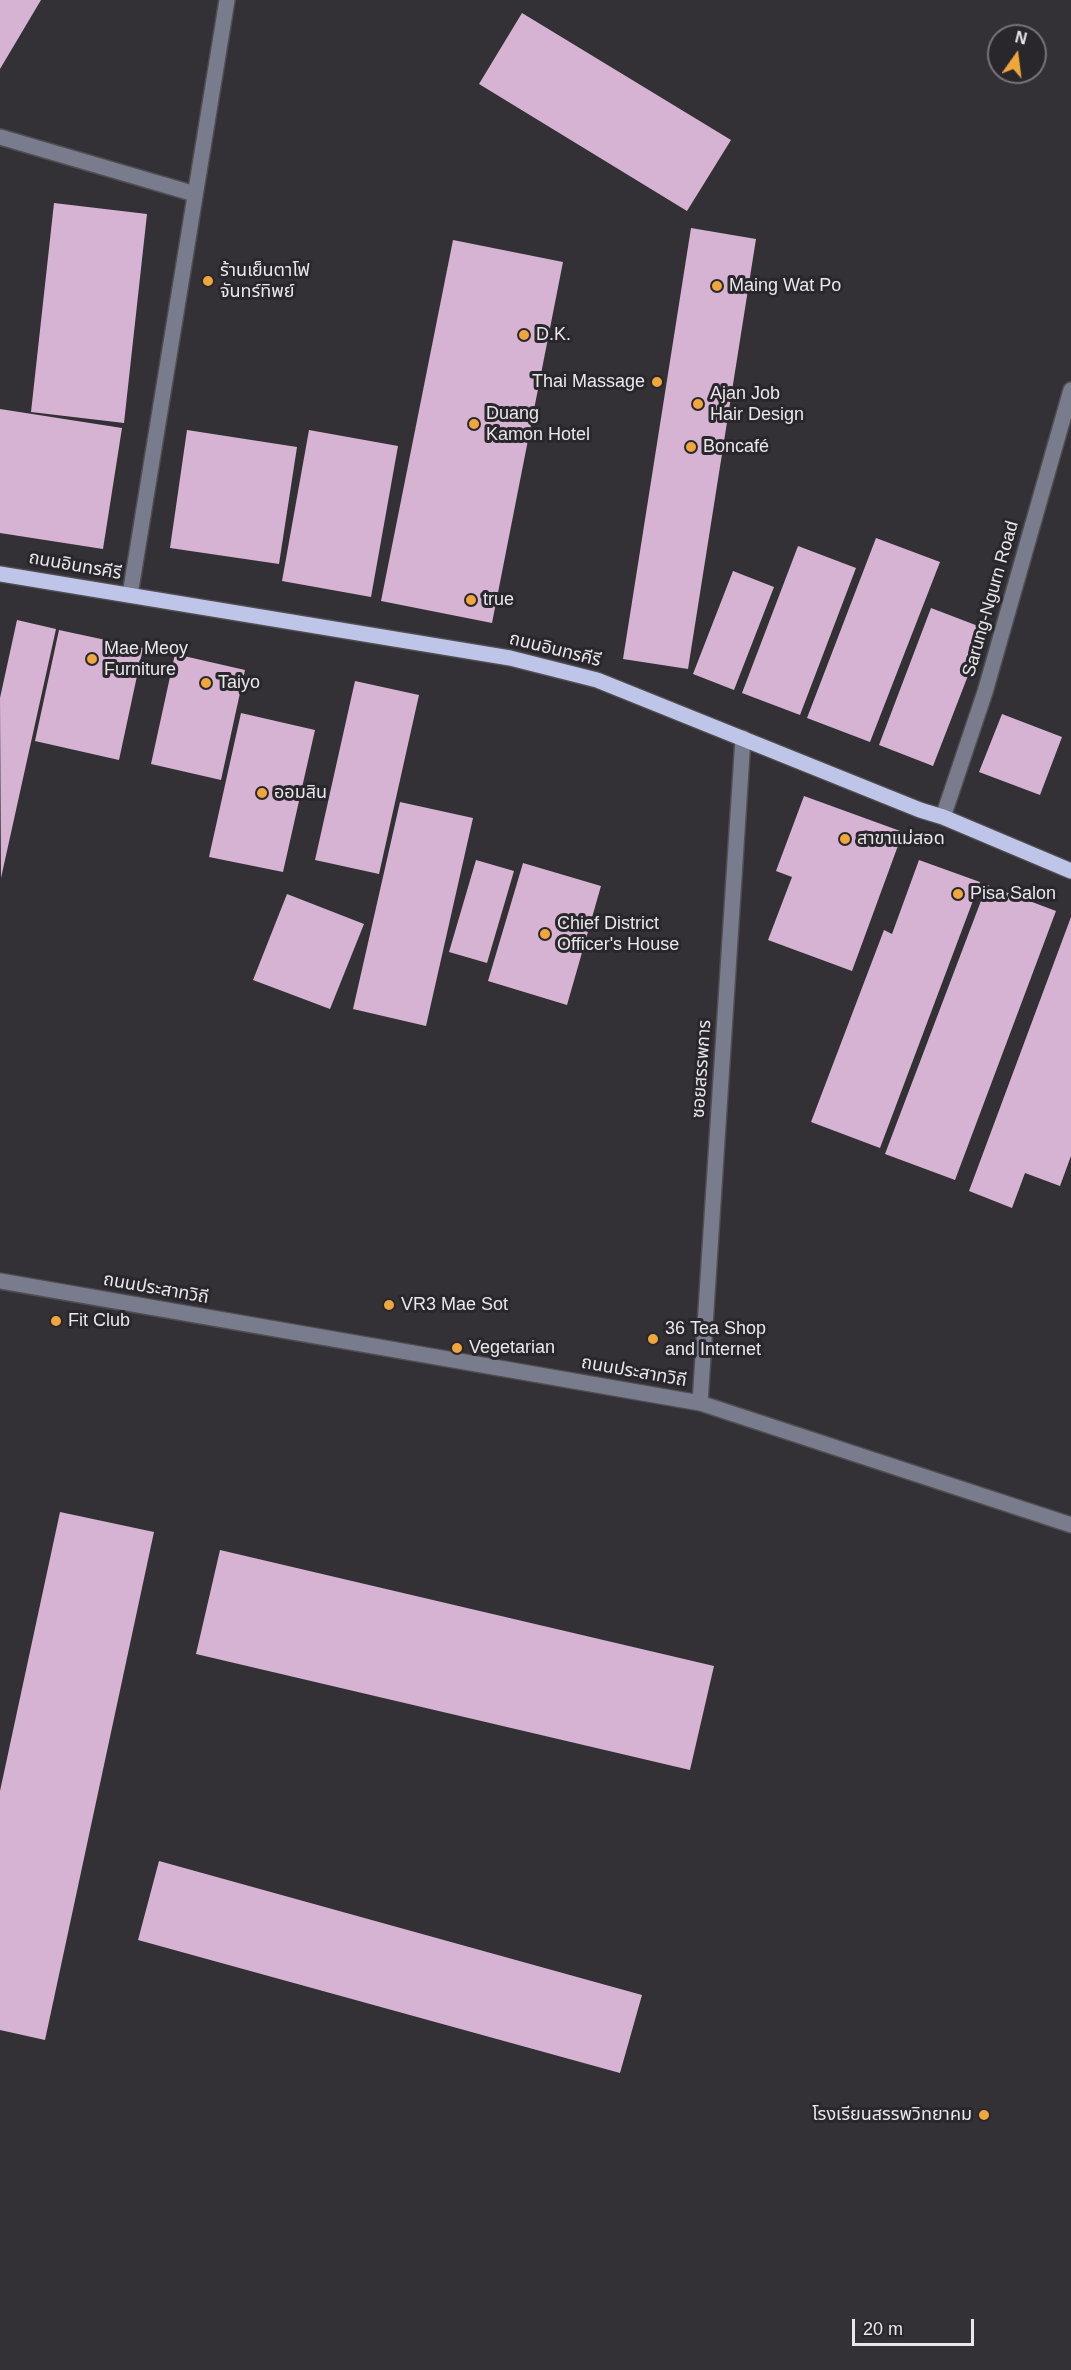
<!DOCTYPE html>
<html>
<head>
<meta charset="utf-8">
<style>
	body { margin:0 }
	#map { position:relative; width:1071px; height:2370px; overflow:hidden; background:#333136; font-family:Helvetica,sans-serif }
	canvas { display:block }
	.north { position:absolute; left:987px; top:24px; width:60px; height:60px; box-sizing:border-box; background:#29272c; border:2px solid #767478; border-radius:50%; rotate:14deg; font-size:16px; font-weight:700; line-height:24px; text-align:center; color:#e9e7eb }
	.north::after { content:''; display:block; margin:auto; width:21px; height:27px; background:#efa73d; clip-path:polygon(50% 0,100% 100%,50% 72%,0 100%) }
	.scale { position:absolute; left:852px; top:2319px; width:122px; height:27px; box-sizing:border-box; border:3px solid #e9e7eb; border-top:0; padding-left:8px; font-size:18px; line-height:21px; white-space:nowrap; color:#e9e7eb; -webkit-text-stroke:4px #29272c; paint-order:stroke }
</style>
</head>
<body>
<div id="map">
<canvas width="1071" height="2370"></canvas>
<div class="north">N</div>
<div class="scale">20 m</div>
</div>
<script>
const ctx = document.querySelector('canvas').getContext('2d');
ctx.lineJoin = 'round';
function fill(path, color) { ctx.fillStyle = color; ctx.fill(path, 'evenodd'); }
function strokePath(path, color, width, dash) { ctx.strokeStyle = color; ctx.lineWidth = width; ctx.lineCap = dash ? 'butt' : 'round'; ctx.setLineDash(dash || []); ctx.stroke(path); }
function drawText(font, color, halo, rows, align = 'center') {
  ctx.font = font + ' Helvetica,"Noto Sans Thai",sans-serif'; ctx.lineWidth = 6; ctx.setLineDash([]); ctx.textBaseline = 'middle'; ctx.strokeStyle = halo; ctx.fillStyle = color; for (const [text, x, y, turn = 0] of rows) {
    ctx.save(); ctx.translate(x, y); ctx.rotate((+turn || 0) * Math.PI / 180); ctx.textAlign = isNaN(turn) ? turn : align; if (halo) ctx.strokeText(text, 0, 0); ctx.fillText(text, 0, 0); ctx.restore();
  }
}
const building = new Path2D(`
	M0,0h41l-41,69z
	M522,13l209,127 -44,71 -208,-127z
	M54,203l93,11 -23,209 -93,-11z
	M691,228l65,11 -68,430 -65,-10z
	M453,240l110,22 -71,361 -111,-22z
	M0,409l122,19 -19,121 -103,-16z
	M187,430l110,17 -18,117 -109,-16z
	M309,430l89,16 -27,151 -89,-16z
	M876,538l64,24 -70,180 -63,-24z
	M798,546l58,22 -56,147 -58,-22z
	M733,571l41,16 -40,103 -41,-16z
	M931,608l55,21 -53,137 -54,-21z
	M17,620l39,9 -55,249 -1,-180z
	M59,630l84,18 -24,112 -84,-19z
	M175,654l70,16 -24,110 -70,-16z
	M355,681l64,14 -40,179 -64,-14z
	M241,713l74,17 -32,142 -74,-15z
	M1002,714l60,23 -22,58 -61,-23z
	M804,796l99,36 -51,139 -84,-31 24,-63 -16,-6z
	M400,802l73,16 -47,208 -73,-17z
	M476,860l38,11 -27,92 -38,-11z
	M919,860l61,22 -100,266 -69,-26 73,-192 8,4z
	M523,863l78,23 -34,119 -79,-24z
	M987,885l69,26 -101,269 -70,-26z
	M287,894l77,30 -34,85 -77,-29z
	M1071,917v239l-11,30 -35,-13 -13,35 -43,-17z
	M60,1512l94,20 -109,508 -45,-10v-239z
	M220,1550l494,116 -24,104 -494,-116z
	M159,1861l483,134 -22,78 -482,-133z`);
const minor = new Path2D(`
	M0,137l195,57
	M130,595l97,-595
	M943,817l42,-125 86,-302
	M0,1281l700,122 371,122
	M700,1403l43,-665`);
const major = new Path2D(`
	M0,574l510,84 87,22 323,130 23,7 128,54`);
const markers = [
	[208,281,6,"#efa73d"],
	[717,286,6,"#efa73d"],
	[524,335,6,"#efa73d"],
	[657,382,6,"#efa73d"],
	[698,404,6,"#efa73d"],
	[474,424,6,"#efa73d"],
	[691,447,6,"#efa73d"],
	[471,600,6,"#efa73d"],
	[92,659,6,"#efa73d"],
	[206,683,6,"#efa73d"],
	[262,793,6,"#efa73d"],
	[845,839,6,"#efa73d"],
	[958,894,6,"#efa73d"],
	[545,934,6,"#efa73d"],
	[389,1305,6,"#efa73d"],
	[56,1321,6,"#efa73d"],
	[653,1339,6,"#efa73d"],
	[457,1348,6,"#efa73d"],
	[984,2115,6,"#efa73d"]
];
const poiNames = [
	["ร้านเย็นตาโฟ",220,271],
	["จันทร์ทิพย์",220,292],
	["Maing Wat Po",729,286],
	["D.K.",536,335],
	["Thai Massage",645,382,"right"],
	["Ajan Job",710,394],
	["Hair Design",710,415],
	["Duang",486,414],
	["Kamon Hotel",486,435],
	["Boncafé",703,447],
	["true",483,600],
	["Mae Meoy",104,649],
	["Furniture",104,670],
	["Taiyo",218,683],
	["ออมสิน",274,793],
	["สาขาแม่สอด",857,839],
	["Pisa Salon",970,894],
	["Chief District",557,924],
	["Officer's House",557,945],
	["VR3 Mae Sot",401,1305],
	["Fit Club",68,1321],
	["36 Tea Shop",665,1329],
	["and Internet",665,1350],
	["Vegetarian",469,1348],
	["โรงเรียนสรรพวิทยาคม",972,2115,"right"]
];
const streetNames = [
	["ถนนอินทรคีรี",75,566,10],
	["Sarung-Ngurn Road",991,599,-74],
	["ถนนอินทรคีรี",555,650,14],
	["ซอยสรรพการ",702,1069,-86],
	["ถนนประสาทวิถี",156,1289,10],
	["ถนนประสาทวิถี",634,1372,10]
];
fill(building, '#d6b3d3');
strokePath(minor, '#504e53', 18);
strokePath(major, '#504e53', 18);
strokePath(minor, '#797c8d', 15);
strokePath(major, '#bfc5e8', 15);
for (const [x, y, r, color] of markers) { const dot = new Path2D(); dot.arc(x, y, r, 0, 2 * Math.PI); ctx.fillStyle = color; ctx.fill(dot); strokePath(dot, '#29272c', 2); }
drawText('18px', '#e9e7eb', '#29272c', poiNames, 'left');
drawText('18px', '#e9e7eb', '#29272c', streetNames);
</script>
</body>
</html>
